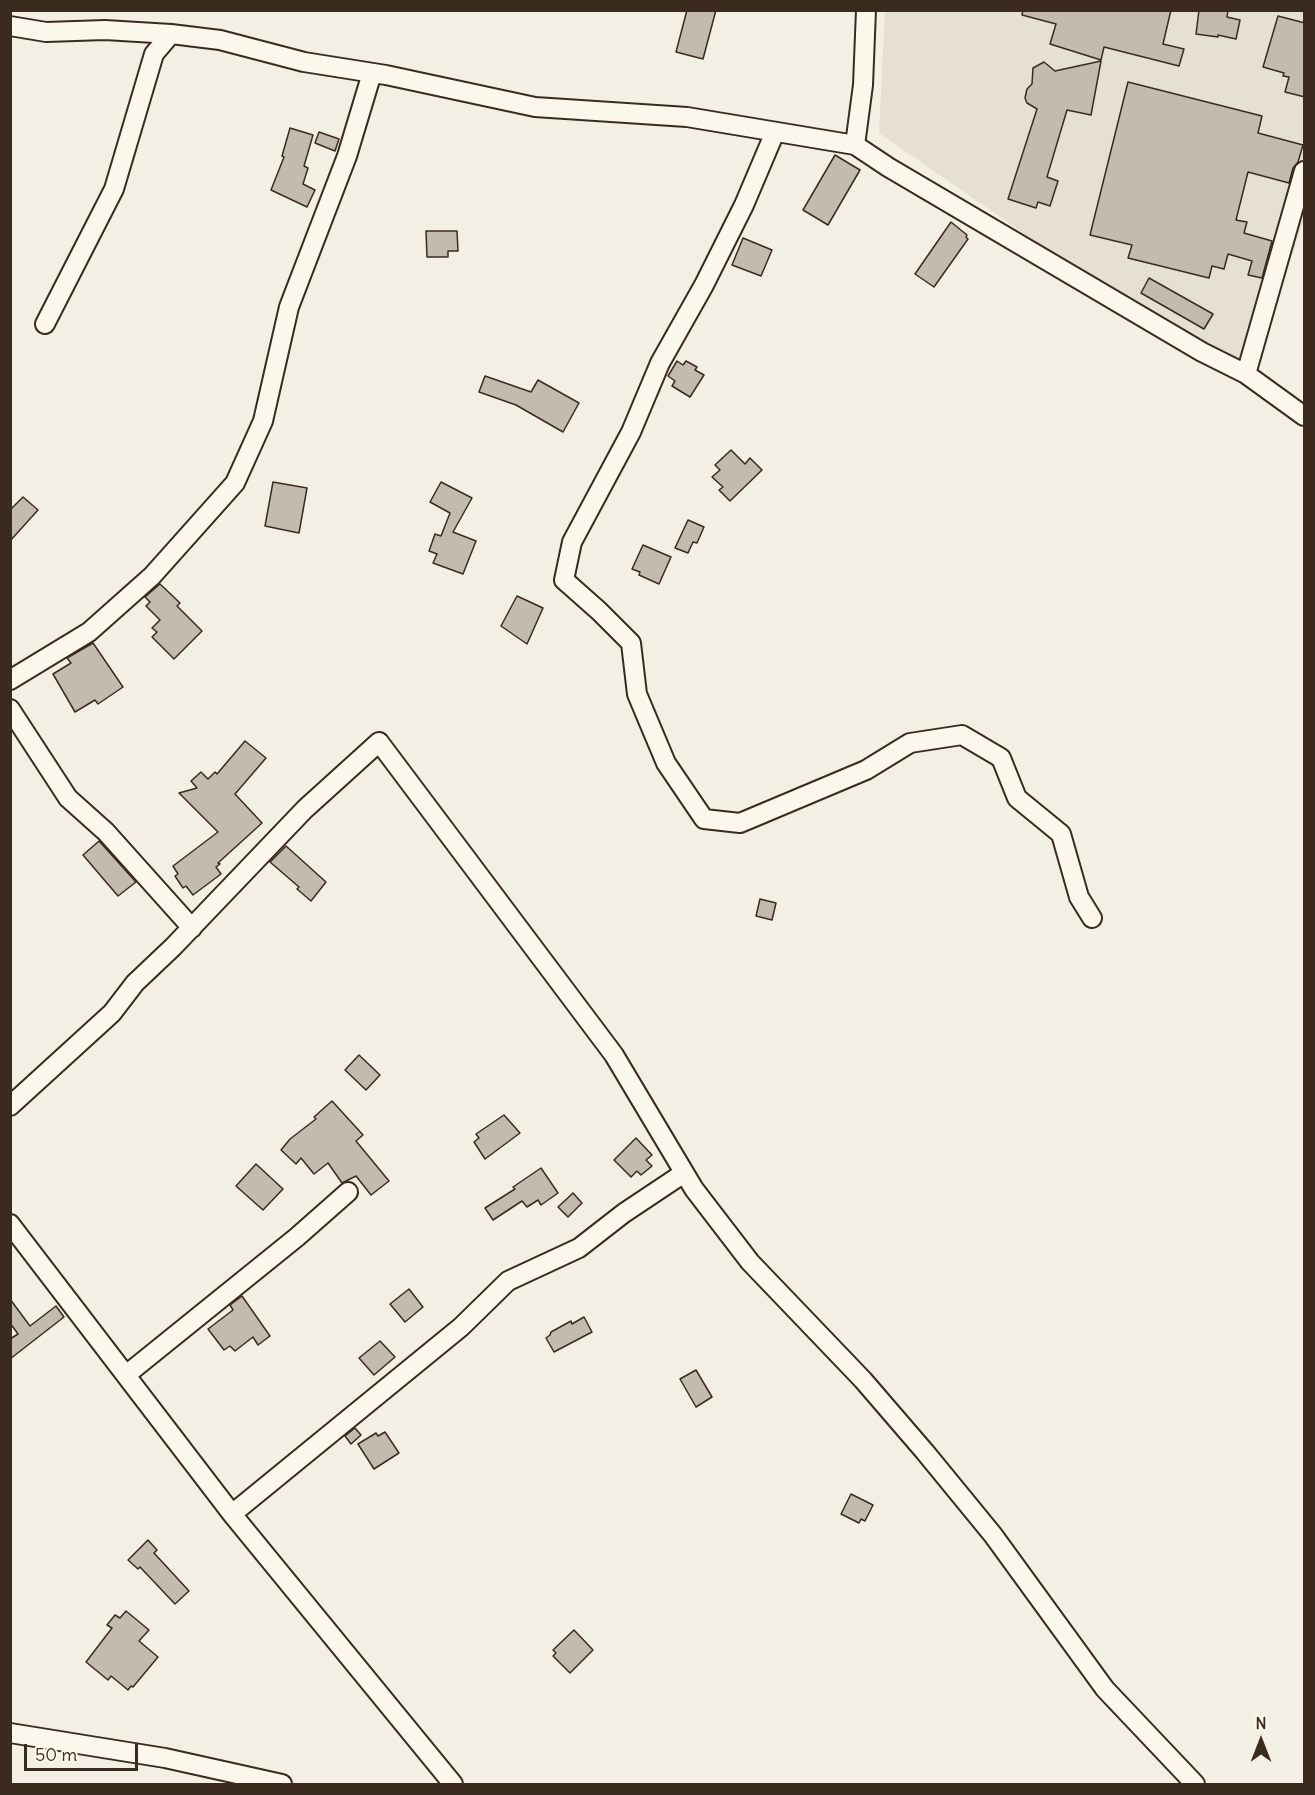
<!DOCTYPE html>
<html>
<head>
<meta charset="utf-8">
<style>
	body { margin:0 }
	#map { position:relative; width:1315px; height:1795px; overflow:hidden; background:#f3efe4; font-family:Delius,sans-serif }
	canvas { display:block }
	.frame { position:absolute; inset:0; border:12px solid #3b2a1e; pointer-events:none }
	.north { position:absolute; left:1231px; top:1711px; width:60px; height:60px; -webkit-text-stroke:4px #fbf7ec; paint-order:stroke; rotate:0deg; font-size:16px; font-weight:700; line-height:24px; text-align:center; color:#3b2a1e }
	.north::after { content:''; display:block; margin:auto; width:21px; height:27px; background:#3b2a1e; clip-path:polygon(50% 0,100% 100%,50% 72%,0 100%) }
	.scale { position:absolute; left:24px; top:1744px; width:114px; height:27px; box-sizing:border-box; border:3px solid #3b2a1e; border-top:0; padding-left:8px; font-size:18px; line-height:21px; white-space:nowrap; color:#3b2a1e; -webkit-text-stroke:4px #fbf7ec; paint-order:stroke }
</style>
</head>
<body>
<div id="map">
<canvas width="1315" height="1795"></canvas>
<div class="frame"></div>
<div class="north">N</div>
<div class="scale">50 m</div>
</div>
<script>
const ctx = document.querySelector('canvas').getContext('2d');
ctx.lineJoin = 'round';
function fill(path, color) { ctx.fillStyle = color; ctx.fill(path, 'evenodd'); }
function strokePath(path, color, width, dash) { ctx.strokeStyle = color; ctx.lineWidth = width; ctx.lineCap = dash ? 'butt' : 'round'; ctx.setLineDash(dash || []); ctx.stroke(path); }
const built = new Path2D(`
	M885,11h419v208l-56,170 -369,-256z`);
const building = new Path2D(`
	M687,10h29l-13,49 -27,-7z
	M1023,10h148l-8,34 21,5 -5,17 -75,-19 -3,13 -51,-16 6,-20 -34,-9z
	M1199,10h29l-1,7 13,3 -4,19 -18,-4v2l-22,-3z
	M1278,16l27,7v74l-20,-5 4,-15 -6,-1 1,-3 -21,-6z
	M1101,61l-10,54 -24,-5 -20,67 11,4 -8,25 -12,-4 -2,6 -28,-9 29,-90 -10,-6 -2,-5 2,-9 5,-5 1,-16 11,-6 11,9z
	M1128,82l134,34 -4,17 45,12 -5,17 -5,6 -4,15 -41,-11 -12,48 11,2 -3,11 28,8 -10,37 -14,-3 4,-14 -24,-7 -4,15 -12,-3 -3,12 -81,-20 4,-13 -42,-10z
	M290,128l23,7 -9,31 4,2 -5,16 12,6 -8,17 -36,-17 13,-33 -2,-1z
	M319,132l20,7 -4,12 -20,-8z
	M835,155l25,15 -32,55 -25,-15z
	M951,222l16,13 -1,2 2,2 -34,48 -19,-13z
	M426,231h31l1,20h-10v6h-21z
	M743,238l29,12 -11,26 -29,-11z
	M1149,278l64,36 -9,15 -63,-36z
	M677,361l6,4 3,-4 11,6 -2,3 9,5 -14,22 -18,-11 3,-5 -7,-5z
	M485,376l46,16 7,-12 41,23 -16,29 -47,-27 -37,-13z
	M731,450l14,14 5,-6 12,12 -32,31 -11,-11 4,-3 -11,-10 8,-7 -5,-5z
	M273,482l34,6 -8,45 -34,-7z
	M441,482l31,16 -19,34 23,9 -13,33 -30,-11 4,-9 -8,-3 6,-17 6,2 9,-23 -20,-11z
	M23,497l15,13 -28,31v-31z
	M688,520l16,7 -7,16 -4,-1 -5,11 -13,-5z
	M643,545l28,12 -12,27 -20,-9 1,-3 -8,-3z
	M160,584l20,19 -3,3 25,25 -28,28 -22,-22 5,-5 -5,-4 8,-8 -14,-14 4,-4 -5,-5z
	M517,596l26,12 -16,36 -26,-18z
	M93,643l30,44 -25,17 -3,-4 -20,12 -22,-38 18,-11 -4,-5z
	M245,741l21,17 -31,36 27,29 -44,40 2,1 -4,3 5,7 -28,21 -7,-9 -3,2 -8,-12 3,-2 -5,-8 45,-34 -39,-39 18,-5 -6,-7 10,-9 7,7 7,-7 2,2z
	M99,841l37,41 -18,14 -35,-41z
	M286,846l40,36 -15,19 -14,-12 2,-2 -29,-25z
	M760,899l16,4 -4,17 -16,-4z
	M359,1055l21,20 -14,15 -21,-20z
	M332,1101l31,34 -7,6 33,40 -18,14 -15,-19 -14,7 -14,-20 -14,11 -13,-16 -5,6 -15,-14 9,-11 26,-20 -2,-2z
	M504,1115l16,18 -35,26 -11,-17 5,-4 -3,-4z
	M636,1138l16,17 -6,5 6,6 -11,9 -4,-4 -6,6 -17,-17z
	M256,1164l27,25 -20,21 -27,-24z
	M541,1168l17,25 -17,12 -3,-5 -11,7 -5,-6 -29,19 -8,-12 30,-19 -2,-2z
	M573,1193l9,10 -14,14 -10,-10z
	M409,1289l14,18 -18,15 -15,-18z
	M242,1296l28,40 -12,9 -5,-8 -18,14 -5,-5 -6,4 -16,-21 25,-19 -3,-5z
	M10,1299l20,27 26,-20 8,11 -54,42v-20l8,-5 -8,-11z
	M584,1317l8,15 -38,20 -8,-14 4,-3 1,-3 20,-11 1,3z
	M380,1341l15,16 -21,18 -15,-17z
	M696,1370l16,27 -16,10 -16,-28z
	M355,1428l6,7 -10,9 -6,-8z
	M385,1432l14,21 -25,16 -16,-25 18,-11 2,3z
	M851,1494l22,11 -8,16 -4,-2 -2,4 -18,-9z
	M148,1540l9,10 -3,3 35,38 -14,13 -35,-37 -2,2 -10,-9z
	M126,1611l23,19 -10,11 19,16 -25,30 -2,-1 -3,4 -17,-14 -3,4 -22,-18 26,-34 -5,-3 8,-10 5,3z
	M574,1630l19,20 -23,23 -17,-17 3,-3 -3,-3z`);
const minor = new Path2D(`
	M10,26l36,6 59,-2 66,4
	M775,132l-31,73 -40,80 -44,78 -29,69 -59,110 -8,38 35,31 32,32 6,51 29,69 38,56 36,4 126,-53 44,-27 52,-8 39,23 16,40 44,36 18,63 13,21
	M855,145l8,-60 3,-75
	M45,324l69,-135 40,-135 17,-20 49,6 84,22 82,13 149,32 152,10 168,28 33,22 314,185 44,22 58,42
	M1246,374l58,-203
	M10,680l79,-48 63,-56 83,-93 28,-62 26,-114 58,-151 25,-83
	M10,709l58,89 38,34 86,96
	M10,1106l102,-93 23,-30 38,-36 132,-138 74,-67 235,313 80,134 56,73 113,118 62,72 68,83 112,154 90,95
	M10,1224l222,290 221,270
	M126,1375l171,-138 51,-45
	M232,1514l229,-187 47,-46 71,-33 45,-35 60,-40
	M10,1733l155,25 117,26`);
fill(built, '#e5dfd4');
fill(building, '#c3bbb0');
strokePath(building, '#3b2a1e', 1.5);
strokePath(minor, '#3b2a1e', 22);
strokePath(minor, '#fbf7ec', 18);
</script>
</body>
</html>
